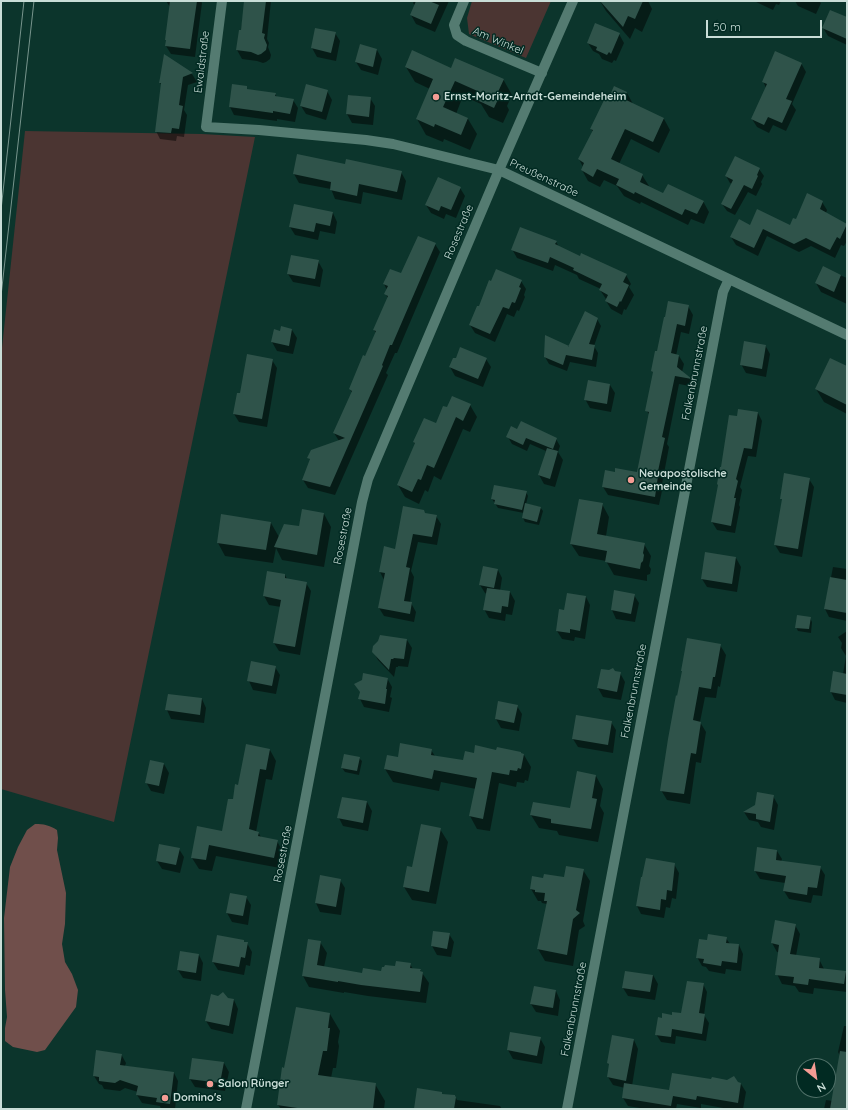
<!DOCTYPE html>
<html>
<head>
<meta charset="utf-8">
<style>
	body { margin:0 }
	#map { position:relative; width:848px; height:1110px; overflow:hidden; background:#0c352c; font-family:Quicksand,sans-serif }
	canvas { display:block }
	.frame { position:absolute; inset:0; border:2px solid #c9ddd7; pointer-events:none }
	.north { position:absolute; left:796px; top:1058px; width:40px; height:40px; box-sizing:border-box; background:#012a22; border:1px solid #51726a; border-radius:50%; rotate:150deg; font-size:11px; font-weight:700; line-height:16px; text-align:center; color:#c9ddd7 }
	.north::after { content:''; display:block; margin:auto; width:14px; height:18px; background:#f59c94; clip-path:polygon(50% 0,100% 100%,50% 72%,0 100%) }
	.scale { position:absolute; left:706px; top:20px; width:116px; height:18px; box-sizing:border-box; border:2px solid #c9ddd7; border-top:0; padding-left:5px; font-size:12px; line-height:14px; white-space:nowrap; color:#c9ddd7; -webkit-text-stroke:3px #012a22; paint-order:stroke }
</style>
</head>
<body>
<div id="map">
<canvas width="848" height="1110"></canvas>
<div class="frame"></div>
<div class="north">N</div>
<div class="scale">50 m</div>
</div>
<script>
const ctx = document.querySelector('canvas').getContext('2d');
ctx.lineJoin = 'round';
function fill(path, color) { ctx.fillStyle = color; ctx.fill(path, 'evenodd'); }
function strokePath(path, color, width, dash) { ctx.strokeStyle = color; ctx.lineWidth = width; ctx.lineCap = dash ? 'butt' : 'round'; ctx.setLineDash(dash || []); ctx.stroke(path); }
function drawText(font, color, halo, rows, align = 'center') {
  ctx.font = font + ' Quicksand,sans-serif'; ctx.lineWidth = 3; ctx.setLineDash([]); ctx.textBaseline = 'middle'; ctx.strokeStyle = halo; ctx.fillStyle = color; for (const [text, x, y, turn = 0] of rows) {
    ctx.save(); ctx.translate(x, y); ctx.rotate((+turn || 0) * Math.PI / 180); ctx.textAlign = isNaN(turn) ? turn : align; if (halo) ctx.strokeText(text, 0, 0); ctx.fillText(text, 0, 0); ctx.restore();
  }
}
const green = new Path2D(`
	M472,1h79l-25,57 -57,-24 -2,-16z
	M25,131l177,3 53,3 -141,685 -113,-33v-432z`);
const water = new Path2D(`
	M35,824c9,0 14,1 22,6l1,8 -1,12 9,43 -1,31 -3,20 3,18 7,12 6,16 -2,17 -31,43 -8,2 -24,-5 -8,-6v-13l2,-11 -2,-27 -1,-72 6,-51 8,-20 9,-17z`);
const shadow = new Path2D(`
	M166,1h35l1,2 -7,54 -24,-3 -5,-8 1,-4 -1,-2 4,-33z
	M245,1h26l-4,38 2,4 -1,4 3,8 -1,4 -4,3 -3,1 -6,-2 -15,-2 -5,-9 3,-19h1z
	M414,1h35l-14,31 -19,-8 -5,-9 4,-9 -2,-3z
	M600,1h48l4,8 -10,23 -7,-4 -5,11 -24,-28z
	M754,1h27l-2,4 -3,-1 -3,6z
	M795,1h24l2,2 -5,11 -18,-8z
	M847,18v27l-19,-9 -5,-8z
	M316,29l19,4 5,8 -4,20 -19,-4 -5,-9z
	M619,34l5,9 -8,18 -2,-1 -2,3 -10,-4 -3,-5 -6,-3 -5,-8z
	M360,46l17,4 5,9 -4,16 -17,-5 -5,-8z
	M164,56l28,18 5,8 -9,3 -4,25 3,5 -3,22 -7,-1 -1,5 -16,-2 -4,-8 6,-45 -2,-3z
	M801,63l5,9 -14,32 4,6 -10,21 -13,-6 -4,8 -12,-6 -5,-8 14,-31 -3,-7z
	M406,67l46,2 51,10 9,16 -5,11 2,4 -6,13 -14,-6 -8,-13 -18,-8 -7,18 12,5 9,15 -7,16 -26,-11 -1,3 -17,-7 -9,-16 13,-30 -15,-7z
	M233,85l13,2 2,3 27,4 2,3 16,3 5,8 -3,14 -18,-3v2l-43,-6 -4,-8z
	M327,91l5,9 -6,20 -20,-6 -5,-8z
	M627,93l6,11 31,15 6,11 -11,23 -28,-14 -12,25 23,11 7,11 -1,1 16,7 39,7 6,11 -5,12 -13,-5 -3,6 -47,-23 -1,2 -16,-8 -7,-10 -13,-6 -4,7 -12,-6 -6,-11 1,-3 -4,-8 14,-27 -2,-3 20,-33z
	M349,95l21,3 5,8 -2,19 -21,-2 -5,-9z
	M298,155l48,11 55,6 5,9 -4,19 -39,-8 -2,12 -26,-5 -4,-10 -32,-6 -5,-9z
	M759,169l5,7 -3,6 1,2 -6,12 -8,-4 -13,23 -8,-4 -5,-7 10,-20 -2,-1 -4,-7z
	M460,188l5,8 -9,22 -10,-4 -2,5 -13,-6 -5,-8z
	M822,202l5,8 -1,3 21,13v15l-3,5 -3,-1 -6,13 -24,-12 -12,6 -32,-16 -9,20 -22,-11 -5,-8 19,-11h40z
	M333,213l4,9 -2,12 -15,-3 -2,9 -23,-5 -5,-8z
	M556,242l3,5 21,10 2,-3 44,21 5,9 -2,3 5,8 -8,15 -2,-1 -2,6 -11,-6 -5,-8v-2l-6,-9 1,-1 -22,-10 -2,-4 -22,-10 -2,6 -36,-13 -5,-9z
	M435,244l5,8 -43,101h-2l-9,20 2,2 -53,120 -27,-7 -5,-8 8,-19 -3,-4 31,-16 -5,-8 18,-40 -2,-4 26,-56 -2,-3 14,-31 -2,-5 1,-4 -3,-6 17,-9z
	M318,261l5,9 -3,17 -27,-5 -5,-8z
	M823,268l24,10v26l-26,-12 -5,-9z
	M521,281l5,8 -2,6 1,2 -6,14 -2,-1 -3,7 -7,-3 -12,28 -20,-9 -5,-8 10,-17 12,-26z
	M688,306l5,9 -4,19 -8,-2 -5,24h3l5,8 -2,8 9,8 4,7 -16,-3 -12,60 2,3 -7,37 1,2 -4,19 -51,-10 -5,-8 35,-14 12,-57 -3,-5 7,-37 -2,-3 6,-19z
	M597,319l4,7 -7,20 4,7 -2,14 -26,-5 -3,9 -18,-7 -4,-7 23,-10z
	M292,330l5,8 -4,16 -16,-3 -5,-9 8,-10z
	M765,345l5,9 -4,23 -20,-4 -5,-9z
	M486,359l5,8 -8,20 -28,-11 -5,-9z
	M272,360l5,8 -10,59 -28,-5 -5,-8 7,-20z
	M847,367v47l-23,-12 -8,-13z
	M610,385l5,8 -4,19 -21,-4 -5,-9z
	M470,405l7,12 -7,15 -7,-3 -22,51 -7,-4 -6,16 -3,-2 -6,14 -14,-7 -7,-12 17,-41 -1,-2z
	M758,413l4,8 -6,36 -8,-1 -8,31 2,3 -3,15 1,2 -5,26 -18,-3 -5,-8 7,-36 19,-68z
	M518,430l38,9 4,7 -2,6 5,8 -8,27 -11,-3 -5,-9 7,-24 -16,-7 -3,7 -15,-7 -4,-7z
	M809,479l5,8 -12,70 -22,-4 -5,-8 8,-44 -2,-3z
	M526,492l2,4 -2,8 14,3 3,4 -4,14 -14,-3 -2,-4 1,-5 -26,-5 -6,-9z
	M602,504l7,13 -3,19 38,8 7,12 -2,10 2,3 -1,5 -3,1v6l-33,-6 -8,-14 -27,-5 -8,-12z
	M303,510l21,4 7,13 -7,40 -42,-7 -6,-12 -3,15 -48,-7 -7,-13 4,-28 49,8 8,14 20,-10z
	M424,514l12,2 5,8 -4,21 -19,-3 -7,29 3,6 -4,26h1l5,9 -2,10 -30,-6 -5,-8 5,-28 -4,-8 15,-22z
	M706,553l30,5 5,9 -4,25 -30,-5 -5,-8z
	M833,567l14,2v52l-18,-4 -4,-8z
	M498,570l4,8 -2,13 10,1 5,9 -3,14 -6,-1 -1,7 -16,-3 -5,-9 3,-15 -2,-1 -5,-8z
	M285,575l2,4 19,4 5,8 -11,64 -21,-4 -5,-8 7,-36 -12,-2 -5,-9z
	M634,595l5,8 -4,19 -19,-3 -4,-9z
	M586,597l4,8 -5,34 -10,-2 -1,4 -12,-2 -5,-8 7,-20z
	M810,618l2,4 -1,11 -13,-2 -2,-4z
	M847,631v72l-12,-3 -4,-8 12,-18 3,-18 -5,-8 1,-5 -4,-6z
	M407,640l5,8 -4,19 -10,-1v1h-2l-2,10 -16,-17 -5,-9z
	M720,645l6,10 -6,32 -2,-1 -2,12 -11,-1 -5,25 6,10 -5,31 -5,-1 -6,42 -23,-4 -6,-10 17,-93z
	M275,667l5,8 -4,19 -23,-4 -4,-9z
	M620,673l5,9 -4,18 -18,-3 -5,-9z
	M387,678l5,9 -2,10 2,1 -3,14 -25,-5 -4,-8 1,-6 -5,-8z
	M202,699l4,9 -2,15 -33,-4 -4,-9z
	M499,702l18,4 5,8 -3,17 -18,-3 -5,-9z
	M611,722l5,8 -3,23 -35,-6 -5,-8z
	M270,750l6,11 -4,19 -6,-1 -10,53h2l3,5 16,4 6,11 -3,16 -64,-12 -4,15 -13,-2 -7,-11 6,-30 25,4 16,-46z
	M431,750l4,6 29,6 11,-8 22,-3 27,4 7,12 -3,14 -3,-1 -1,3 -7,-1 -1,5 -17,-4 -9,48 -13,-2 -7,-13 6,-27 -35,-7 -2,9 -46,-9 -8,-13 13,-11z
	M359,758l3,3 -3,14 -14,-3 -3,-4z
	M164,764l5,9 -5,21 -13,-3 -5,-9z
	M596,776l7,13 -3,17 4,7 -6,29 -39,-7 -2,-4 -18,-3 -8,-13 40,-6z
	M773,796l5,9 -4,25 -13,-3 -3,-5 -9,-2 -5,-8z
	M367,802l5,9 -4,20 -25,-5 -4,-8z
	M440,829l8,13 -12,62 -24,-4 -8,-13 9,-19z
	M179,849l5,8 -4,16 -18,-4 -5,-8z
	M777,851l5,8 -1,3 39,5 5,8 -3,21 -9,-1 -2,8 -22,-4 -5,-8 1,-8 -25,-4 -5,-8z
	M674,864l5,9 -3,26 -4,-1 -2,10 -4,-1 -2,11 -23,-4 -4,-8z
	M583,870l7,11 -7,40 2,5 -6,4 -6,36 -28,-5 -7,-12 9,-45 -5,-1 -1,-2h-3l-7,-12 2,-12 11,2 21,-1z
	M320,876l20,4 5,8 -4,27 -21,-3 -4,-9z
	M246,897l5,8 -3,20 -16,-3 -5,-9z
	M795,925l5,9 -4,22 23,3 5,10 23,4v19l-33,-4 -1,6 -14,-2 -4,-6 -13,-2 -5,-10 2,-22h-2l-5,-9z
	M434,932l15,2 5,8 -3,15 -14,-2 -5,-9z
	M726,938l4,6 9,1 4,9 -2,17 -15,-2 -1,5 -16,-3 -3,-4 -4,-1 -5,-9 11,-16z
	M320,942l7,11 -3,14 39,7 19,-2 28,-8 3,5 7,1 9,13 -3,20 -58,-7 -24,-4v1l-35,-6 -6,-11z
	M244,943h3l5,9 -2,14 -4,-1 -2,10 -26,-5 -5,-8z
	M199,955l4,8 -2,18 -18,-3 -5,-8z
	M653,975l5,9 -3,16 -27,-4 -5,-8z
	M703,984l4,8 -3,23 5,8 -3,18 -30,-5 -1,8 -14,-2 -5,-8 7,-15 19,-5z
	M556,991l4,9 -2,16 -22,-4 -5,-8z
	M227,999l7,1 4,9 -5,25 -22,-5 -5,-8z
	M330,1014l10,17 -2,11 1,4 -3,22h-3l-2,10 44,6 10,17 -1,8h-103l-3,-4 5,-36h2z
	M844,1026h3v83h-23l2,-9 7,1 7,-45 -2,-4z
	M511,1033l29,5 5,9 -3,17 -29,-5 -5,-9z
	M634,1040l4,9 -6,37 38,5 67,-8 4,1 5,8 -3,17h-14l-28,-5v4l-24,-4 -1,5h-30l-18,-3 -5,-8 2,-10 -12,-3 -5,-8 2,-11 -2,-3z
	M121,1054l5,9 -1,3 49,7 4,8 -3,28h-14l-1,-3 -18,-3 -5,-8 1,-3 -13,-4 -5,3 -16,-2 -2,-4 -3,-1 -5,-8z
	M224,1063l5,9 -4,19 -30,-4 -5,-8z
	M441,1093l1,2 14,3 1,2 43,6 2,3h-87z`);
const building = new Path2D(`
	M170,1h27l-7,48 -25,-3 1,-6h-1z
	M244,1h22l-4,32 3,1 -1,4 3,7 -1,5 -5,4 -3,1 -7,-3 -15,-2 3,-20h2z
	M416,1h13l10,4 -8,19 -21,-9z
	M600,1h43l-8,18 -7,-3 -5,11z
	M830,10l17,7v22l-25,-11z
	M595,23l25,10 -9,21 -2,-2 -2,3 -11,-5 1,-3 -10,-4z
	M315,28l21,4 -5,21 -20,-5z
	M360,44l17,5 -4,18 -18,-5z
	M412,50l39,18 4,-10 49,21 -6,13 3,1 -7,15 -15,-7 3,-8 -27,-12 -12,26 25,11 -7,17 -26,-11 -1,3 -18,-8 17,-40 -28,-12z
	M775,51l27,12 -16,36 6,2 -10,22 -14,-6 -4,8 -13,-6 16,-35 -5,-2z
	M164,54l29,19 -10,4 -4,28 4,1 -4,23 -7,-1 -1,5 -16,-1 6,-49h-2l1,-5z
	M232,84l15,2v3l29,4 -1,3 19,3 -4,15 -17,-3v2l-44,-6z
	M306,84l22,6 -6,22 -22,-6z
	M614,86l13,6 -3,7 40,19 -11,24 -28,-13 -14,30 32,15 -3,8 23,11 5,-9 36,17 -7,13 -12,-5 -3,6 -47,-23 -1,2 -18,-9 3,-6 -22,-10 -4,8 -12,-7 3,-7 -6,-4 15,-29 -3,-1 17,-35 3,1z
	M348,95l23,2 -2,20 -23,-3z
	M297,154l48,10 1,-5 56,12 -5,21 -38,-8 -2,12 -27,-6 1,-8 -38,-8z
	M735,156l25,12 -3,7 1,1 -6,13 -8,-4 -13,24 -10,-5 12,-24 -8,-4z
	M438,177l23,10 -10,23 -10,-4 -2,5 -14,-6z
	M807,193l16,8 -3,8 27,15 -7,15 -3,-2 -7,13 -24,-12 -12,6 -31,-15 -9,19 -24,-11 9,-18 11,6 7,-16 33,16 3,-7 3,1z
	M294,204l39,8 -3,14 -14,-3 -2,9 -25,-5z
	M520,227l37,14 -2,3 25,12 1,-3 46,21 -4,8 6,3 -8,17 -1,-1 -3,6 -12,-6 3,-6 -9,-5 3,-6 -29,-14 1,-2 -24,-11 -2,6 -37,-13z
	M418,236l18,7 -44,102h-2l-8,20 1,1 -53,121 -28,-7 8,-21 -3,-1 4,-8 34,-12 -12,-5 19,-42 -3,-2 14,-34 2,1 11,-25 -3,-1 15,-34 -4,-2 4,-8 -5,-2 7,-15 11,4z
	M291,255l28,5 -4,19 -28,-5z
	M823,266l18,9 -7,17 -19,-9z
	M496,269l26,11 -3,7 2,1 -6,15 -3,-1 -3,7 -6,-2 -13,27 -21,-9 8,-19h2l10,-26 2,1z
	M668,301l21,4 -4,21 -8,-2 -6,29 8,2 -2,12 15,12 -17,-3 -13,61 3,1 -8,38h1l-3,21 -53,-10 3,-17 10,2v-4l22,4 12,-60 -4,-1 8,-39 -2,-1 4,-20h2l7,-34h1z
	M585,311l13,7 -9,26 6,1 -3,15 -26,-5 -3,10 -19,-8 1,-22 24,11 -1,1z
	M281,326l11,3 -3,17 -18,-4 3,-13 6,2z
	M744,341l22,4 -4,24 -22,-4z
	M460,347l27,11 -9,21 -29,-12 4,-9h3z
	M247,354l26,5 -11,60 -29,-5 4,-21h3z
	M830,358l17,8v39l-32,-16z
	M588,380l22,4 -3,20 -23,-4z
	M452,396l19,8 -8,17 -7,-4 -22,51 -7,-3 -6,15 -3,-1 -6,13 -15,-7 18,-42 -2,-1 11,-24 12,5 7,-17 4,1z
	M738,409l20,3 -6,37 -8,-1 -8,31 2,2 -4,17h2l-5,28 -20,-4 7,-37 -1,-1 3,-17h1l8,-52 8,1z
	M521,421l36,17 -4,11 -27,-11 -3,7 -17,-8 5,-11 6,3z
	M547,448l11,3 -8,28 -12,-4z
	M784,473l26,5 -12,71 -24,-4 8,-46h-2z
	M494,485l33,6 -5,19 -28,-6 1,-4 -4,-1z
	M579,499l24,4 -6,31 48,9 -2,10 1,2 -1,6 -2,2 -1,6 -35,-7 2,-11 -37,-7z
	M525,503l16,4 -4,15 -15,-4z
	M403,506l21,4 1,3 12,2 -5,22 -19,-3 -7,33 4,1 -6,33 8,1 -2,12 -32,-6 7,-35 -6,-1 5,-26 11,3z
	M302,509l22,4 -7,42 -43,-8 10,-23 15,2z
	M221,514l50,8 -5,28 -49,-7z
	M705,552l31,5 -4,27 -31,-5z
	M483,566l15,3 -4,19 -15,-3z
	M267,571l18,3v4l22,4 -12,65 -22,-4 8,-43 -18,-4z
	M830,577l17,3v33l-23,-4z
	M487,588l23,3 -2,16 -6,-1 -1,7 -18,-3z
	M614,590l21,4 -4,20 -20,-4z
	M567,593l19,3 -6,35 -10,-2v4l-14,-2 3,-22 5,1z
	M797,615l14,2 -2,12 -14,-1z
	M380,635l27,4 -3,20 -10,-1 -1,1h-2l-2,11 -17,-18 1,-6 5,-5z
	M687,638l34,6 -6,33h-2l-2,12 -12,-2 -6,33 8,2 -5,32 -5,-1 -7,41 -24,-3 8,-52 8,-44 1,1 5,-25h-1z
	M251,661l25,5 -4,20 -25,-5z
	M613,668l2,3 6,1 -4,20 -20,-4 4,-19 8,1z
	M833,671l14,3v21l-17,-3z
	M363,673l25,5 -2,11h1l-2,15 -27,-5 2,-7 -6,-8 8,-4z
	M168,694l34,4 -2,17 -35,-5z
	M498,701l20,4 -4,18 -19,-4z
	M576,715l36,6 -4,24 -36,-6z
	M400,743l32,6 -1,6 32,5 2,-9 9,2 1,-8 21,5 1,-3 24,5v1l3,1 -3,15 -3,-1 -1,3 -7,-1 -1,5 -17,-3 -9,47 -14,-3 8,-38 -43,-8 -2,9 -48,-10 3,-14 11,2z
	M246,744l24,5 -4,21 -6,-1 -11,60 10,3 -1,4 20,4 -4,18 -65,-13 -3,15 -15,-2 6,-32 25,5 6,-32h5l2,-15 3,1z
	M344,754l16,3 -3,14 -16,-3z
	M150,760l14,3 -5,23 -14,-3z
	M577,771l19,4 -4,23 5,1 -6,30 -40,-6v-4l-21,-4 3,-13 37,6z
	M757,792l17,3 -4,27 -14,-3v-5l-13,-2 12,-7z
	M342,797l25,4 -4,22 -26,-5z
	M421,824l20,4 -12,64 -26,-5 4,-21 5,1z
	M159,844l21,4 -4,17 -20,-4z
	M757,847l20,3 -1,10 45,6 -4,22 -9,-1 -1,8 -24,-4 3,-15 -32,-5z
	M646,858l29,5 -3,28 -5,-1 -1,10 -5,-1 -1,11 -24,-4 5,-29h1z
	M566,866l18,3 -8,41 4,3 -7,6 -6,36 -30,-6 10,-48h-3l1,-8 -10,-1v-2l-5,-1 2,-13 11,2 1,-4 20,3z
	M320,875l21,4 -5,28 -21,-4z
	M230,893l17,3 -4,20 -17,-3z
	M775,920l21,4 -6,30 30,4 -1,10 27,3 -2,13 -35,-5 -1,6 -15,-2 1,-6 -19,-2 4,-30 -8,-2z
	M433,931l17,2 -3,16 -16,-3z
	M708,934l19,3 -1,6 13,1 -2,19 -15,-2 -1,5 -18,-3 1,-4 -8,-1 3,-19 8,1z
	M217,935l27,5v2h4l-3,16 -4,-1 -2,10 -27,-5z
	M308,939l13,2 -4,24 45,8 1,-5 18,3 1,-4h2l1,-2 10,1 1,-5 15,2 -1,5 11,1 -1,2 3,1 -3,20 -59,-7 -23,-4v1l-36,-6z
	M180,951l19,3 -3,19 -19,-3z
	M625,971l28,4 -3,17 -28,-4z
	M687,981l17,2 -5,30 6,1 -3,20 -30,-5 -1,8 -16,-2 3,-18 4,1v-5l10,2v-3l9,1z
	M534,986l22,4 -3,18 -23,-4z
	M223,992l5,6 6,1 -5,27 -24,-5 6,-27 7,2z
	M296,1007l34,6 -2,15h2l-3,23h-4l-5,24 58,8 -3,26h-69l-27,-4 5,-38 2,1z
	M510,1032l31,5 -4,19 -30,-6z
	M612,1035l22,4 -8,42 -19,-4 2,-13 -2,-1z
	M96,1050l26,4 -2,11 54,7 -4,32 -14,-2 1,-4 -21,-3 2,-9 -18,-6 -5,3 -16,-2v-4l-6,-1z
	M840,1051l7,1v57h-17z
	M192,1058l32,4 -4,21 -31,-4z
	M672,1073l39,6 1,-2 15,3 7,-4 4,6 3,1 -3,20 -41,-7 -1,4 -23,-4 -2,10 -49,-8 2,-15 45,7z
	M417,1088l25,4v2l13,1v1l1,1 -2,12h-40z`);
const minor = new Path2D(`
	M222,1l-16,126 53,3 107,10 27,4 106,26 348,165
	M464,1l-10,24 3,10 9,6 76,32
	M246,1109l116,-607 6,-23 131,-309 74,-169
	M567,1109l156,-817 6,-13`);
const tram = new Path2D(`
	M1,210l23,-209
	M1,296l33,-295`);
const markers = [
	[436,97,4,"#f59c94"],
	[631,480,4,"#f59c94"],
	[210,1084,4,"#f59c94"],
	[165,1098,4,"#f59c94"]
];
const streetNames = [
	["Am Winkel",498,41,23],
	["Ewaldstraße",202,62,-83],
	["Preußenstraße",544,178,25],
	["Rosestraße",459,232,-67],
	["Falkenbrunnstraße",695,373,-79],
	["Rosestraße",343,536,-79],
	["Falkenbrunnstraße",634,691,-79],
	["Rosestraße",283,854,-79],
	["Falkenbrunnstraße",574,1009,-79]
];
const poiNames = [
	["Ernst-Moritz-Arndt-Gemeindeheim",444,97],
	["Neuapostolische",639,474],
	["Gemeinde",639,487],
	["Salon Rünger",218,1084],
	["Domino's",173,1098]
];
fill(green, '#4b3532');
fill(water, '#704f4b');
fill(shadow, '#0007');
fill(building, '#2f534a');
strokePath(minor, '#547b71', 10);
strokePath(tram, '#78958d', 1);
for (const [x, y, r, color] of markers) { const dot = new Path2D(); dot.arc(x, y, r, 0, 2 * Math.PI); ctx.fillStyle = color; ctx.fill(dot); strokePath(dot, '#012a22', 1.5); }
drawText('11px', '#c9ddd7', '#012a22', streetNames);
drawText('bold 11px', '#c9ddd7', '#012a22', poiNames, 'left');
</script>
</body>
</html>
